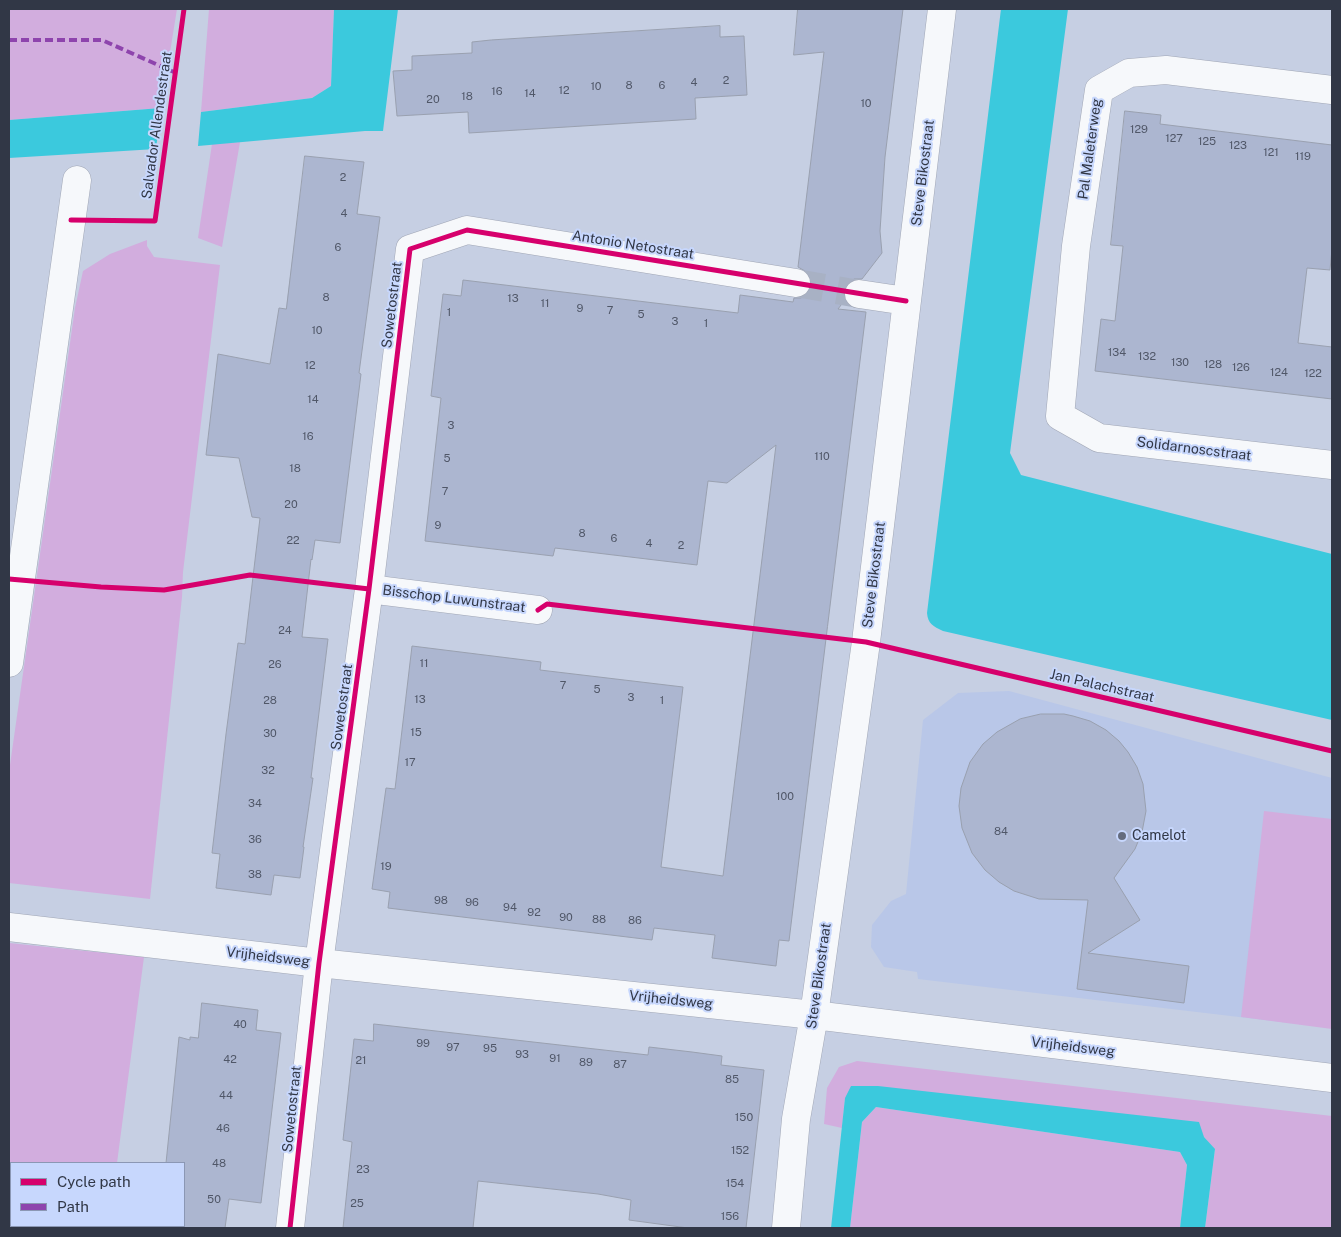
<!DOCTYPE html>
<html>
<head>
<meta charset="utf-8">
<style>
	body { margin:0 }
	#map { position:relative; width:1341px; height:1237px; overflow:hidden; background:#c6cfe3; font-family:"Public Sans",sans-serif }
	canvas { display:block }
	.frame { position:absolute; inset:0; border:10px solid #313746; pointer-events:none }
	.legend { position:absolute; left:10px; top:1162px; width:175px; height:65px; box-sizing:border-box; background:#c7d7fd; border:1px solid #8b97b4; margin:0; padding:6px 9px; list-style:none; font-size:15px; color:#313746 }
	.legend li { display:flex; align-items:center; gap:10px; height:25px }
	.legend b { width:25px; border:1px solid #8b97b4 }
</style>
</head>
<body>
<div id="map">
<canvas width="1341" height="1237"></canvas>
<div class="frame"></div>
<ul class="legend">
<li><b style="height:6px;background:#d6006c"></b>Cycle path</li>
<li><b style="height:6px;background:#8e44ad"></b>Path</li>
</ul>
</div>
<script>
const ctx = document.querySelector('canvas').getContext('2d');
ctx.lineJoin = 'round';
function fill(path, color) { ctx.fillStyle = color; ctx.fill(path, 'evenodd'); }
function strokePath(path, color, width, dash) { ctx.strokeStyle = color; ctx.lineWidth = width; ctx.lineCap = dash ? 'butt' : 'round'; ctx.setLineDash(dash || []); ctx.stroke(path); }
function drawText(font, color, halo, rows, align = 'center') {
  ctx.font = font + ' "Public Sans",sans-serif'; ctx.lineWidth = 4; ctx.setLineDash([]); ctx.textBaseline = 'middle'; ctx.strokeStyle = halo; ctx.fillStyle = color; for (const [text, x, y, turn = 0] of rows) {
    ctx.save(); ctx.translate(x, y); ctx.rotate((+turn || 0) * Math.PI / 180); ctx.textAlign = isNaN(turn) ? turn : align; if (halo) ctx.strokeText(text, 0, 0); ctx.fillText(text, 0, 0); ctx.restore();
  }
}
const built = new Path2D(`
	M1009,691l323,87v250l-414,-49 -1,-7 -33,-5 -13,-20 1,-22 19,-24 15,-7 17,-174 35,-27z`);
const green = new Path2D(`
	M9,9h168l-16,99 -152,12z
	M209,9h125l-3,77 -19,12 -111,14z
	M240,142l-18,105 -24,-9 14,-94z
	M147,240v6l7,11 66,8 -37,307 -1,25 -32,302 -141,-16v-111l66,-464 8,-37 27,-17z
	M1264,811l68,8v210l-91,-12z
	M9,943l135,14 -27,206h-106v63h98v2h-100z
	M857,1061l475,55v112h-127l10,-78 -11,-13 -359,-39 -3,30 -18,-4 3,-36 12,-21z
	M876,1107l304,45 7,13 -7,63h-330l12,-106z`);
const water = new Path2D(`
	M334,9h64l-15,122h-18l-167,15 3,-34 111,-14 19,-12z
	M1001,9h67l-58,444 11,22 311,79v166l-389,-89c-10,-5 -15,-7 -16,-18z
	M161,108l-5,41 -147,9v-38z
	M851,1086h27l321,36 5,15 11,12 -10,79h-25l7,-63 -7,-13 -304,-45 -14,15 -12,106h-19l14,-130z`);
const building = new Path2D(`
	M798,9h105l-18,148 -5,74 2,22 -20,26h-8l-7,6 -3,7 1,8 -7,9 28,3 -77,629 -10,-1 -3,26 -64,-8 3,-23 -61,-7 -2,12 -264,-32 2,-16 -18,-3 14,-101 9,1 17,-143 129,16 -1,8 143,17 -22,180 62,9 53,-431 -49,38 -19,-2 -11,84 -142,-17 -2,8 -128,-15 16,-143 -10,-2 12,-102 18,2 2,-16 275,33 2,-18 53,7 1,-4h7l7,-5 3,-7 -1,-9 -5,-6 -7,-4 26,-215 -30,3z
	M720,26v11l24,-1 3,59 -52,3 1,21 -227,14 -1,-21 -71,4 -4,-45 19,-1v-14l60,-3v-11l19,-2z
	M1125,111l36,4 -1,9 172,21v104l-2,21 -23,-2 -9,75 34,4v52l-237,-28 6,-52 14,2 8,-75 -12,-1z
	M305,156l59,6 -7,52 23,3 -21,156 2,1 -21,169 -25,-3 -3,20 -1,-1 -9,78 26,2 -17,139h2l-10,69h1l-4,31 -26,-3 -3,20 -55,-7 4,-34 -8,-1 14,-119 12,-91 7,1 15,-126 -8,-1 -13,-59 -33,-3 12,-101 52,10 9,-56 7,1z
	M1041,714h23l9,2 17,5 16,9 13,11 9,11 9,15 6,17 3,27 -4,21 -7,17 -21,29 26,42 -52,33 101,13 -5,37 -107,-14 11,-89 -49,-1 -25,-8 -15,-9 -14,-12 -13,-17 -10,-25 -3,-22 2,-18 9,-26 13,-18 14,-12 23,-13z
	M202,1003l56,7 -2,20 25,3 -20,170 -32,-4 -4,29h-41v-65h-18l13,-126 11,3v-3l8,1z
	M374,1024l274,31 1,-8 43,5 30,4 -1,9 43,5 -18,158h-58l-59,-8 2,-20 -33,-6 -120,-13 -5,47h-130l9,-86 -9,-2 11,-101 19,2z`);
const minorTunnel = new Path2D(`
	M796,283l63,11`);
const minor = new Path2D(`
	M1332,90l-166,-20 -37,3 -30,17 -23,156 -16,170 39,22 233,27
	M859,294l47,7
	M369,589l169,21
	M9,663l68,-483
	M9,927l310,36 495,52 518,63
	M290,1228l29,-265 50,-374 41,-340 57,-19 329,53
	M786,1228l10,-109 18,-104 52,-373 76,-633`);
const quiet = new Path2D(`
	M9,40h93l74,33`);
const cycleway = new Path2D(`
	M71,220l84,1 29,-212
	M9,579l92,8 63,3 86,-15 119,14
	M538,610l9,-6 319,38 466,109
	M290,1228l29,-265 50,-374 41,-340 57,-19 439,71`);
const markers = [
	[1122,836,5,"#656c7d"]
];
const numberNames = [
	["2",726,81],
	["4",694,83],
	["8",629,86],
	["6",662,86],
	["10",596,87],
	["12",564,91],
	["16",497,92],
	["14",530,94],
	["18",467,97],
	["20",433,100],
	["10",866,104],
	["129",1139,130],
	["127",1174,139],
	["125",1207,142],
	["123",1238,146],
	["121",1271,153],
	["119",1303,157],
	["2",343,178],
	["4",344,214],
	["6",338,248],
	["8",326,298],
	["13",513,299],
	["11",545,304],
	["9",580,309],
	["7",610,311],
	["1",449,313],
	["5",641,315],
	["3",675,322],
	["1",706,324],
	["10",317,331],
	["134",1117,353],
	["132",1147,357],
	["130",1180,363],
	["128",1213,365],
	["12",310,366],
	["126",1241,368],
	["124",1279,373],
	["122",1313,374],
	["14",313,400],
	["3",451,426],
	["16",308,437],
	["110",822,457],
	["5",447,459],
	["18",295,469],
	["7",445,492],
	["20",291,505],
	["9",438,526],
	["8",582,534],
	["6",614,539],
	["22",293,541],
	["4",649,544],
	["2",681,546],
	["24",285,631],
	["11",424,664],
	["26",275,665],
	["7",563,686],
	["5",597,690],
	["3",631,698],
	["13",420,700],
	["28",270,701],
	["1",662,701],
	["15",416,733],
	["30",270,734],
	["17",410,763],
	["32",268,771],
	["100",785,797],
	["34",255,804],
	["84",1001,832],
	["36",255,840],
	["19",386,867],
	["38",255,875],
	["98",441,901],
	["96",472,903],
	["94",510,908],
	["92",534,913],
	["90",566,918],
	["88",599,920],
	["86",635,921],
	["40",240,1025],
	["99",423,1044],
	["97",453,1048],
	["95",490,1049],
	["93",522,1055],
	["91",555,1059],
	["42",230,1060],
	["21",361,1061],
	["89",586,1063],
	["87",620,1065],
	["85",732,1080],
	["44",226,1096],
	["150",744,1118],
	["46",223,1129],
	["152",740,1151],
	["48",219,1164],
	["23",363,1170],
	["154",735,1184],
	["50",214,1200],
	["25",357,1204],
	["156",730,1217]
];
const streetNames = [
	["Salvador Allendestraat",157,125,-82],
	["Pal Maleterweg",1090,149,-82],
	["Steve Bikostraat",923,173,-83],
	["Antonio Netostraat",633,245,9],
	["Sowetostraat",392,305,-83],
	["Solidarnoscstraat",1194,449,7],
	["Steve Bikostraat",874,575,-83],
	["Bisschop Luwunstraat",454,599,7],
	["Jan Palachstraat",1102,686,13],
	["Sowetostraat",342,707,-82],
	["Vrijheidsweg",268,957,7],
	["Steve Bikostraat",819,976,-82],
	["Vrijheidsweg",671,1000,6],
	["Vrijheidsweg",1073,1047,7],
	["Sowetostraat",292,1109,-84]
];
const poiNames = [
	["Camelot",1132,836]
];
fill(built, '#b9c7e8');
fill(green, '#d2adde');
fill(water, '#3bc9dd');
fill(building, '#acb6d0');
strokePath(building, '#99a0af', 1);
strokePath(minorTunnel, '#a8b1c4', 28, [28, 14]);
strokePath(minor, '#a0a6b5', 29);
strokePath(minor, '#f6f8fb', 28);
strokePath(quiet, '#8e44ad', 4, [8, 4]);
strokePath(cycleway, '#d6006c', 5);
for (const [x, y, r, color] of markers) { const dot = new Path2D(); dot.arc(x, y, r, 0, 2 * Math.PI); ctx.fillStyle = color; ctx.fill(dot); strokePath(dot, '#c7d7fd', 2); }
drawText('11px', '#505768', null, numberNames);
drawText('14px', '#313746', '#c7d7fd', streetNames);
drawText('14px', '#313746', '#c7d7fd', poiNames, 'left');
</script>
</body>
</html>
